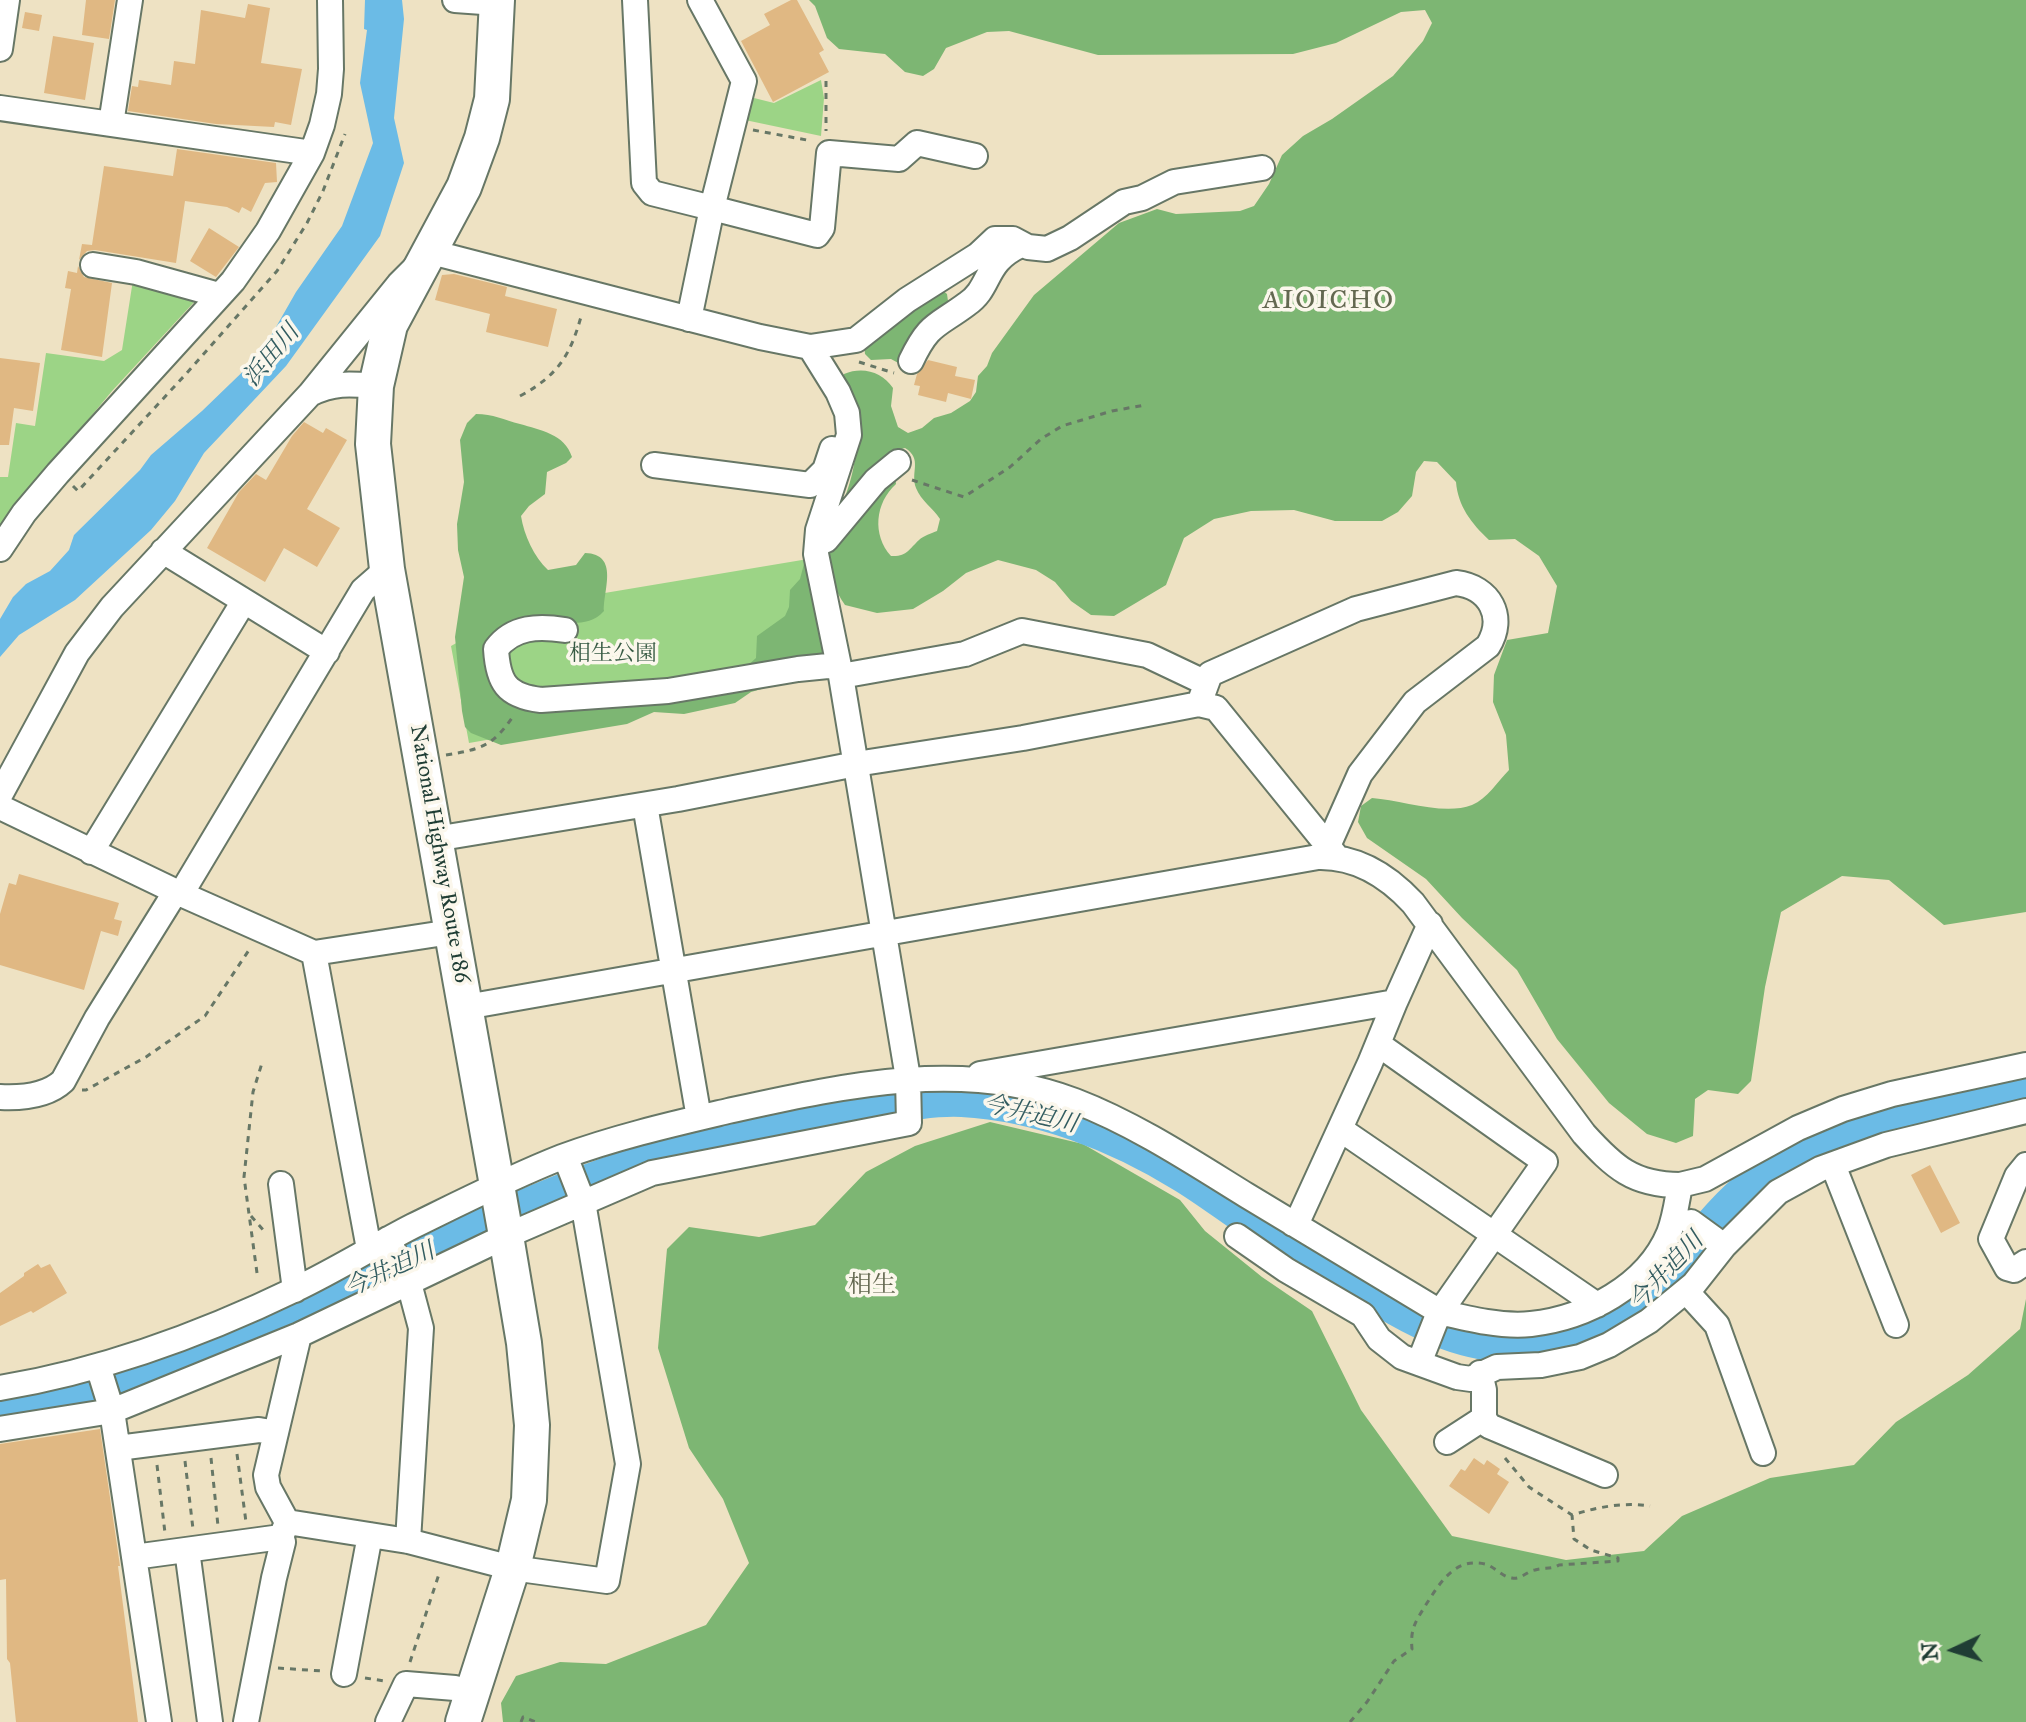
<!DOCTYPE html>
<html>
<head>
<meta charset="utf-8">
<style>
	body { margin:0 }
	#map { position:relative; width:2026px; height:1722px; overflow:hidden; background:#eee2c3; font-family:"IM FELL Great Primer",serif }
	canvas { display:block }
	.north { position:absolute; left:1914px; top:1610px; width:80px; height:80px; -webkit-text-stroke:6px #fbf7ec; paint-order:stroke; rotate:266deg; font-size:22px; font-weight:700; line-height:32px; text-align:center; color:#1f3d34 }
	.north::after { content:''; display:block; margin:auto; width:28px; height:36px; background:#1f3d34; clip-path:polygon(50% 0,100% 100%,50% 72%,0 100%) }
</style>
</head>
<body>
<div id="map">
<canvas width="2026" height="1722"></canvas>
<div class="north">N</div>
</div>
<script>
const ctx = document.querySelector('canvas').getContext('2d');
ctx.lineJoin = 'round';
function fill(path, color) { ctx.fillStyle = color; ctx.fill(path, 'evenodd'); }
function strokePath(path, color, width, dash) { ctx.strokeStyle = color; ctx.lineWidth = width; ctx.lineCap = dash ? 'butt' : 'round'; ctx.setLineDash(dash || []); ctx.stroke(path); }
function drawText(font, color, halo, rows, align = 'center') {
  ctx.font = font + ' "IM FELL Great Primer","Noto Serif JP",serif'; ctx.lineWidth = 7; ctx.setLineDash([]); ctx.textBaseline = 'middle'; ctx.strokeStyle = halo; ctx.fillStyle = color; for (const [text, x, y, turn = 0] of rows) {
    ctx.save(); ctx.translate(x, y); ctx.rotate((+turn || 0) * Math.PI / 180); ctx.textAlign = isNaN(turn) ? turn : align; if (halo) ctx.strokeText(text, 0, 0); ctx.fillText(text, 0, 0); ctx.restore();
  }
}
const green = new Path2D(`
	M821,80l3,18 -3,38 -76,-16 5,-23 24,6z
	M133,280l63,20 -84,91 -112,135v-49h8l8,-54 19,3 11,-73 58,8 18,-11z
	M808,559l23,113 -206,44 -156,27 -18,-97 70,-39z`);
const forest = new Path2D(`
	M809,0h1217v912l-82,13 -55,-45 -47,-4 -61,36 -16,75 -14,94 -13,13 -30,-4 -13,9 -2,37 -17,7 -29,-9 -38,-31 -52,-64 -40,-69 -55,-52 -36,-39 -59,-41 -9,-16 3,-16 11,-8c29,2 72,18 100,7 15,-6 26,-24 37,-35l-3,-35 -13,-33 1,-27 13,-35 41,-7 9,-47 -18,-30 -24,-17 -26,1c-18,-17 -31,-34 -33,-58l-19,-20 -13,-1 -8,11 -4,24 -14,16 -16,9h-47l-41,-11 -43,1 -37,8 -30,19 -18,47 -52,31 -23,-1 -20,-14 -16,-19 -19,-12 -38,-10 -32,13 -23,18 -30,18 -36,4 -32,-8c-39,-59 0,-85 9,-141 5,-30 -3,-59 -12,-86l2,-4c19,-8 38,-2 49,14l-2,18 7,21 10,6 14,-5 12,-10 17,-5 19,-12 6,-9 2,-16 9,-10 5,-13 42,-58 85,-72 38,-14 19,5 64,-3 14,-5 15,-22 13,-29 21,-19 29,-17 61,-43 30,-35 9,-18 -7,-13 -24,2 -65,31 -43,11 -195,1 -89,-24 -22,1 -41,16 -12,21 -11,7 -18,-4 -20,-18 -46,-5 -12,-11 -12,-32zM905,448c18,11 5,24 11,40 5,13 17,20 24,31l-3,12c-5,2 -14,5 -18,9 -10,9 -12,17 -28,16 -19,-21 -16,-53 5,-72l-4,-32z
	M942,290l5,4 2,14 -47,57 -11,-6 -20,1 -6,-6 -1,-11z
	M476,414c17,0 28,6 44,10 20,6 45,10 52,33l-6,6 -19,9 -2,22 -16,12 -8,10c3,19 13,41 27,54l28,-5 9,-12c35,1 18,38 19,58 -19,21 -45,6 -68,14 -16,6 -31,15 -47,22l38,58 219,-38 10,-9 1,-22 28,-20 4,-9 1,-17 10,-11 5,-19 18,92 -30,28 -42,12 -16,11 -51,11 -30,-2 -27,12 -126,21 -30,-12 -6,-6 -3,-16 -7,-74 9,-60 -6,-27 -1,-26 7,-42 -4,-42 7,-17z
	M990,1122l93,22 97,56 25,31 57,46 50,34 49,99 91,126 114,24 78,-9 38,-35 88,-38 84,-13 42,-43 72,-47 52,-46 6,-30v423h-1523l-2,-19 15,-27 44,-14 46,2 100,-39 43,-62 -26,-64 -34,-51 -31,-100 9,-99 22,-22 70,10 56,-12 51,-53 49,-26z`);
const water = new Path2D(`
	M365,0h37l2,19 -10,99 10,45 -24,73 -94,130 -82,87 -29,48 -24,29 -76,70 -56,35 -19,22v-38l13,-22 13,-13 24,-13 19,-21 5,-15 66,-65 11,-15 51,-44 58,-56 36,-63 46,-66 31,-83 -13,-60 7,-53 -3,-1z`);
const river = new Path2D(`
	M0,1406c59,-8 118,-20 174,-40 102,-35 196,-90 294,-135 118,-55 243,-96 372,-116 36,-5 86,-17 122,-15 77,4 155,35 220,75 25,15 49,34 74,50 19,12 39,22 58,33 82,50 143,102 246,85 93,-15 127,-108 194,-160 65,-51 150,-66 229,-84 14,-4 28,-8 43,-11`);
const building = new Path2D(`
	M86,0h29l-6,39 -27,-4z
	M791,0h6l27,50 -5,3 10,19 -56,30 -32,-61 29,-16 -6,-11z
	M248,4l22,4 -9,55 41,6 -11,56 -16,-3 -1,5 -58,-3 -88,-13 4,-25 6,1 1,-7 32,5 3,-24 21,3 6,-54 44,8z
	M25,12l17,3 -3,16 -17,-3z
	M53,36l41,7 -9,57 -41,-7z
	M177,149l99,14 1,19 -12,1 -14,29 -9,-5 -3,6 -12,-6 -42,-6 -9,62 -81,-13 -8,1 -8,9 3,-16 10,1 12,-79 69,10z
	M209,228l30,19 -23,30 -26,-16z
	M78,266l6,11 28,6 -10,74 -41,-7 10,-61 -6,-1 3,-17 9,2z
	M454,274l53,13 -2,9 52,13 -9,38 -62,-15 4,-18 -55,-14 7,-25z
	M0,358l40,5 -7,48 -19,-3 -5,37h-9z
	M928,360l29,7 -2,9 20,4 -4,19 -23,-6 -2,9 -28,-7 2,-9 -6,-1 3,-11z
	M304,422l19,11 3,-5 21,12 -40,69 33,19 -23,39 -33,-19 -19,34 -58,-34 32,-56 17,-18 10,6 26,-44z
	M19,874l100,29 -5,16 8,2 -4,15 -17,-5 -17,59 -84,-25v-51l9,-31 7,2z
	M1930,1165l30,58 -19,10 -30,-58z
	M38,1264l3,4 9,-4 17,29 -34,20 -2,-2 -31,15v-33l24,-17v-3z
	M100,1429l20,137h-2l20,156h-122l-6,-59 -3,-4 -1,-80 -6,1v-136z
	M1474,1458l10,7 3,-5 13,9 -3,5 12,8 -20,32 -40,-28 12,-17 4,2z`);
const path = new Path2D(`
	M826,81v50
	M753,130l59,11
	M859,362l35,11
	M520,396c39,-21 51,-42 62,-83
	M912,480l52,17 46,-30 31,-28 21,-13 50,-15 33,-6
	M73,486l5,5 107,-116 92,-104 30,-48 16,-32 22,-57
	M446,755c36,-6 47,-9 68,-40
	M82,1090h4l60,-33 59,-41 46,-69
	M251,1216l13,15
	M257,1273l-13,-96 9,-85 9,-29
	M237,1454l9,68
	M211,1458l7,68
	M1505,1458l24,29 43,28c26,-8 51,-13 78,-9
	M185,1461l8,68
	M157,1465l8,68
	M410,1662l30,-91
	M278,1668l44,3
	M365,1678l20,3
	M521,1722l2,-5 13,5
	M1350,1722l17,-20 27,-41 18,-12c-2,-21 4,-28 15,-46 13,-20 28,-46 58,-39 9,2 17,13 27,14 9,2 15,-7 23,-8 9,-3 16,0 24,-5l59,-4v-3l-27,-8 -17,-11 -2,-24`);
const minor = new Path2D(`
	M455,0l42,3
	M635,0l9,183 8,10 60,15 -23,111
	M700,0l44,81 -32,127 105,27 5,-7 7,-75 70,6 18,-16 58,13
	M0,49l7,-49
	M0,108l312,45
	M111,124l19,-124
	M93,265l43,7 83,23
	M810,347l46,-7 51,-40 71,-45 17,-16h18l15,8 19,2 23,-11 54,-36 18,-4 32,-16 88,-14
	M911,361c18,-38 25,-34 56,-57 25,-17 16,-42 54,-59
	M654,465l156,20 15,-15 7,-21
	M817,543l9,-3 50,-60 22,-18
	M0,549l24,-36 34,-40 175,-192 35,-50 44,-78 10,-28 7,-31 2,-25 -1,-69
	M163,551l164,101
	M565,630c-26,-4 -52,-4 -69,19 2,33 10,47 45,51l127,-9 130,-22 40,-4
	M841,676l124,-22 57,-23 125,24 59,28
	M1199,704l11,-30 146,-65 100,-26c34,4 50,34 32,63l-73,56 -55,72 -32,72
	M0,795l77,-142 35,-46 198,-213c24,-12 41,-10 66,-8
	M645,805l54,313
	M0,807l181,87 133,59 137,-21
	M435,839l243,-40 178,-35 167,-26 176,-34 17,4 120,148
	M91,852l153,-251
	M181,894l182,-304 24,-21
	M314,953l55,296
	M466,1007l852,-150c38,-1 70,19 95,46l171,231c30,33 49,51 96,51
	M1378,1044l167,118 -107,153 -19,48
	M980,1074l415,-72 35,-78
	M0,1097c20,1 47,-1 63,-16l34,-63 79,-127
	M1340,1129l257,176
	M1833,1165l63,160
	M2026,1165l-9,11 -26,63 16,29 7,2 12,-8
	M281,1184l14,106
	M1691,1222l33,24
	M1293,1224l7,-8 70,-153 25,-61
	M1237,1236l49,34 77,45 16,24 23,18 55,20 14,2 26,-12 44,-2 39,-8 29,-12 40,-24 45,-37 30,-38 54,-54 42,-23 66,-24 140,-34
	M388,1239l21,44 12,45 -13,213
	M1686,1291l31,34 46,128
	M299,1335l-33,140 2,12 19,35 121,19 104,27 95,13 21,-117 -45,-262 -18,-46
	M98,1366l14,45 47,311
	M1480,1373l4,17v28
	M0,1388c102,-17 203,-54 296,-99 40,-19 78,-43 117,-63 49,-24 98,-49 149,-69 54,-20 111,-33 166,-46 114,-25 234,-53 347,-10 60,23 116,60 171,94 64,39 130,78 194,117 29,7 61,15 91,12 55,-6 116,-38 138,-91 6,-15 8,-32 11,-48l25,-6 93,-51 45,-19 49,-15 134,-29
	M0,1429l112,-18 187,-76 207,-99 146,-63 257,-50 -1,-45 -67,-402 -25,-122 2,-24 31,-95 -2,-22 -9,-21 -28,-45 -50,-10 -329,-85 -32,32 -89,110
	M1447,1442l37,-24 5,8 116,49
	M118,1448l141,-18 17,3
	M187,1550l23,172
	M134,1557l147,-20 5,-12
	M344,1674l26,-139
	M246,1722l28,-144 9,-36 -2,-5
	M388,1722l18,-38 49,4 17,5`);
const highway = new Path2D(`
	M463,1722l51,-159 15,-63 3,-75 -8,-82 -19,-113 -118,-661 -14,-125 3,-58 14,-61 74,-138 18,-49 10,-39 5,-99`);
const parkNames = [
	["相生公園",613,655]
];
const streetNames = [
	["National Highway Route 186",439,854,80]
];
const waterNames = [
	["浜田川",272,356,-50],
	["今井迫川",1030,1115,13],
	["今井迫川",390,1271,-25],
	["今井迫川",1667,1272,-47]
];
const neighbourhoodNames = [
	["相生",872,1286]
];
const quarterNames = [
	["AIOICHO",1329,302]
];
fill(green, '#9cd486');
fill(forest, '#7db673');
fill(water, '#6bbbe6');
strokePath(river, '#6bbbe6', 34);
fill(building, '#e0b883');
strokePath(minor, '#677766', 28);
strokePath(highway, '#677766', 38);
strokePath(path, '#677766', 3, [6, 6]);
strokePath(minor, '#fff', 24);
strokePath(highway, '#fff', 34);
drawText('22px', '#385b44', '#fbf7ec', parkNames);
drawText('22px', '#1f3d34', '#fbf7ec', streetNames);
drawText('italic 24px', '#325c60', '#fbf7ec', waterNames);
drawText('24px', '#636850', '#fbf7ec', neighbourhoodNames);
ctx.letterSpacing = '2px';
drawText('26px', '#636850', '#fbf7ec', quarterNames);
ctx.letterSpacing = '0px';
</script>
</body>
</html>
